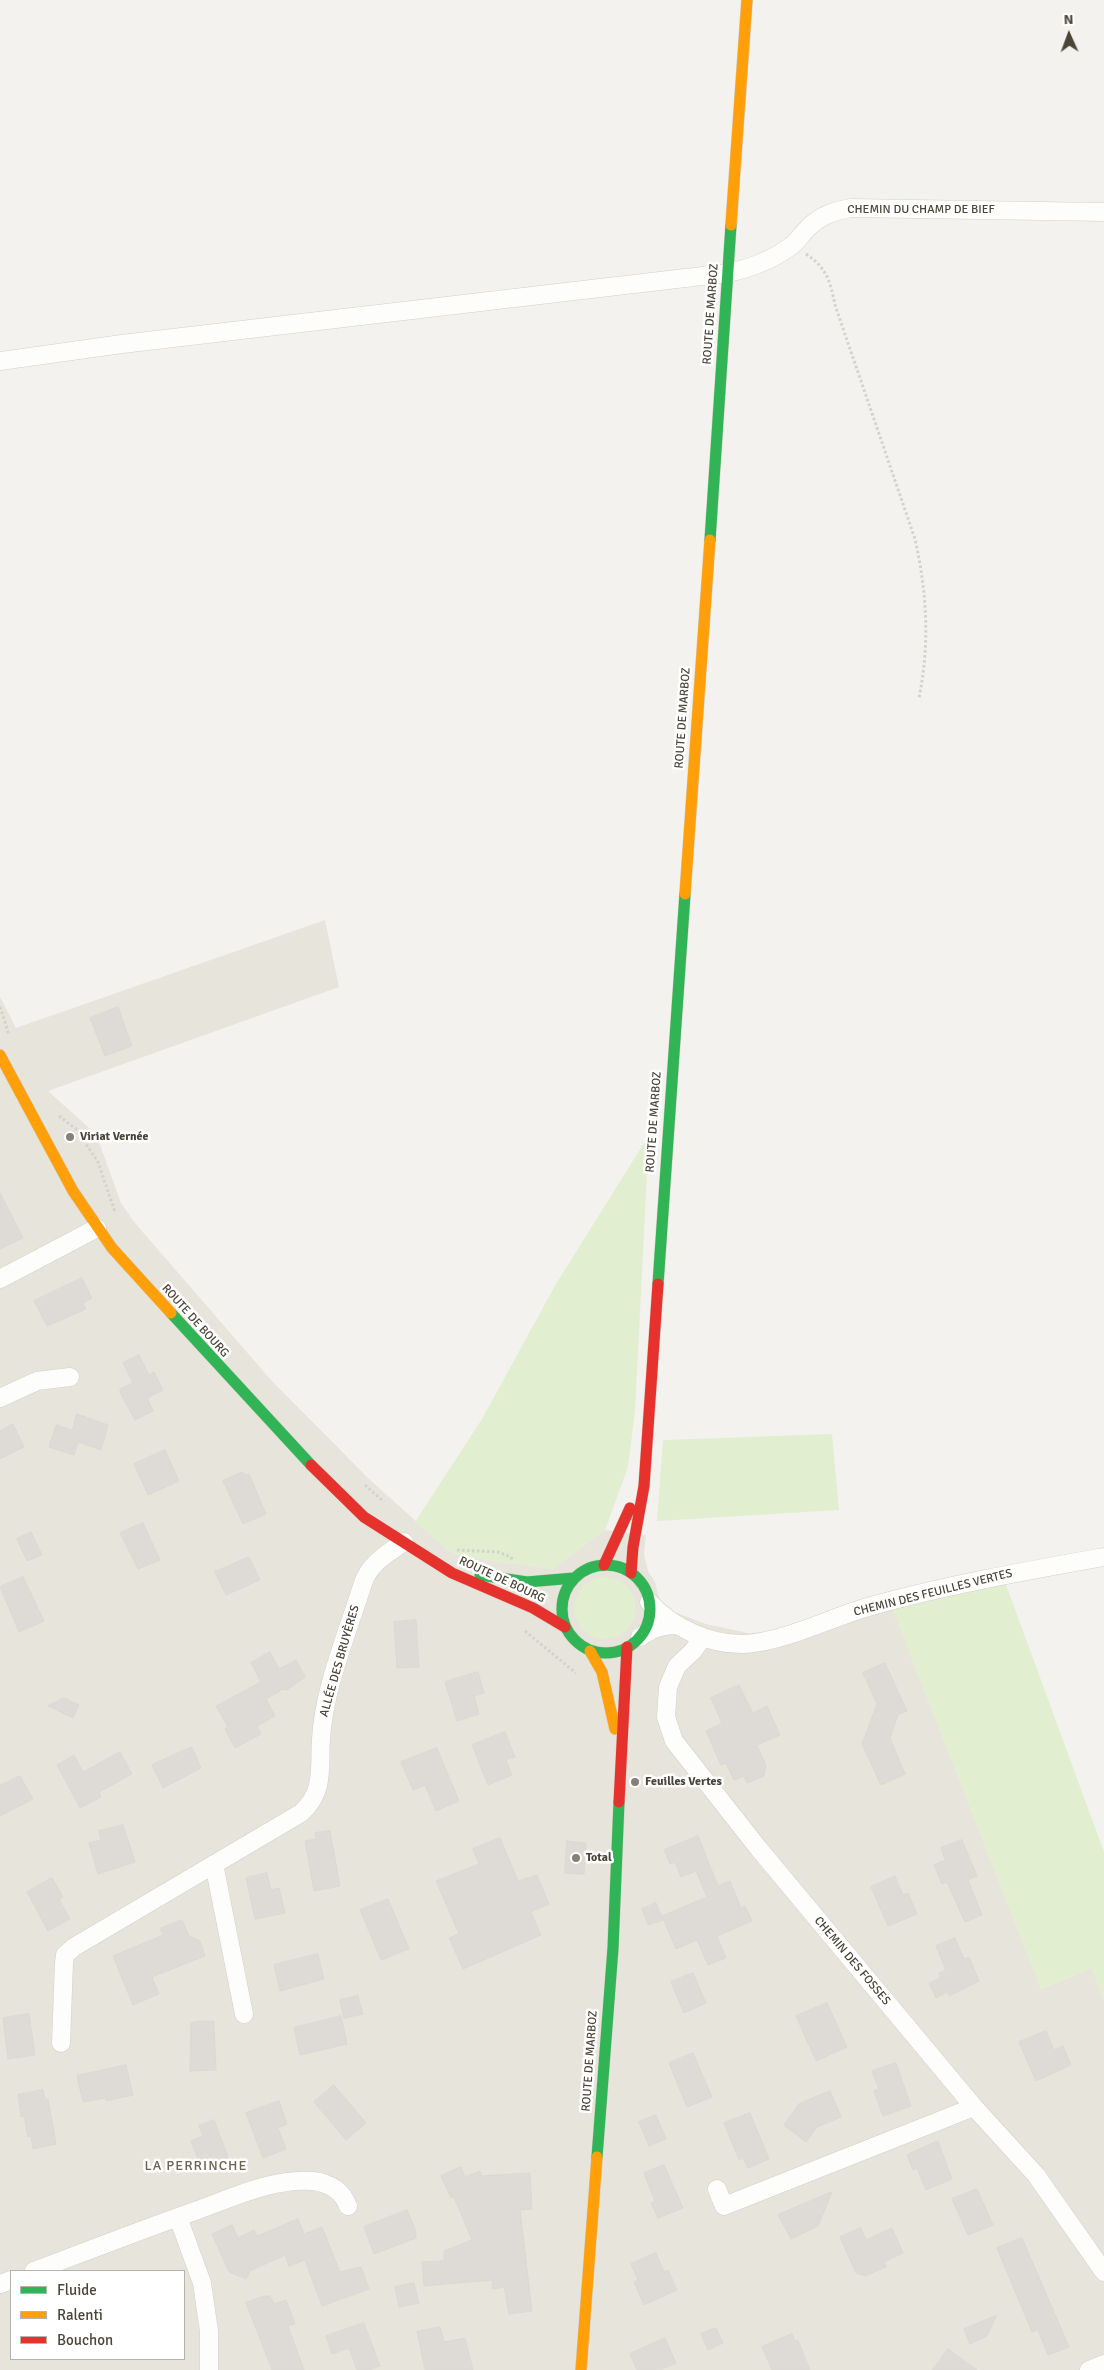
<!DOCTYPE html>
<html>
<head>
<meta charset="utf-8">
<style>
	body { margin:0 }
	#map { position:relative; width:1104px; height:2370px; overflow:hidden; background:#f4f2ee; font-family:Signika,sans-serif }
	canvas { display:block }
	.legend { position:absolute; left:10px; top:2270px; width:175px; height:90px; box-sizing:border-box; background:#fff; border:1px solid #b7b4b0; margin:0; padding:6px 9px; list-style:none; font-size:15px; color:#4b4439 }
	.legend li { display:flex; align-items:center; gap:10px; height:25px }
	.legend b { width:25px; border:1px solid #b7b4b0 }
	.north { position:absolute; left:1044px; top:10px; width:50px; height:50px; -webkit-text-stroke:4px #fff; paint-order:stroke; rotate:358deg; font-size:14px; font-weight:700; line-height:20px; text-align:center; color:#4b4439 }
	.north::after { content:''; display:block; margin:auto; width:18px; height:22px; background:#4b4439; clip-path:polygon(50% 0,100% 100%,50% 72%,0 100%) }
</style>
</head>
<body>
<div id="map">
<canvas width="1104" height="2370"></canvas>
<ul class="legend">
<li><b style="height:6px;background:#30b455"></b>Fluide</li>
<li><b style="height:6px;background:#ff9f0a"></b>Ralenti</li>
<li><b style="height:6px;background:#e5322d"></b>Bouchon</li>
</ul>
<div class="north">N</div>
</div>
<script>
const ctx = document.querySelector('canvas').getContext('2d');
ctx.lineJoin = 'round';
function fill(path, color) { ctx.fillStyle = color; ctx.fill(path, 'evenodd'); }
function strokePath(path, color, width, dash) { ctx.strokeStyle = color; ctx.lineWidth = width; ctx.lineCap = dash ? 'butt' : 'round'; ctx.setLineDash(dash || []); ctx.stroke(path); }
function drawText(font, color, halo, rows, align = 'center') {
  ctx.font = font + ' Signika,sans-serif'; ctx.lineWidth = 5; ctx.setLineDash([]); ctx.textBaseline = 'middle'; ctx.strokeStyle = halo; ctx.fillStyle = color; for (const [text, x, y, turn = 0] of rows) {
    ctx.save(); ctx.translate(x, y); ctx.rotate((+turn || 0) * Math.PI / 180); ctx.textAlign = isNaN(turn) ? turn : align; if (halo) ctx.strokeText(text, 0, 0); ctx.fillText(text, 0, 0); ctx.restore();
  }
}
const residential = new Path2D(`
	M325,920l14,67 -291,104 48,43 25,69 14,20 136,157 98,99 79,71 13,6 91,13 53,-39 41,5 -2,19 4,17 7,11 5,20 9,8 37,14 42,9 20,2 120,-38 153,392 51,-21 12,32v370h-1104v-1373l16,31zM11,2271h173v88h-173z`);
const green = new Path2D(`
	M649,1135l-14,276 -7,56 -23,63 -53,39 -91,-13 -13,-6 -33,-28 67,-103 74,-135z
	M832,1434l7,76 -182,11 6,-81z
	M574 1608a31 31 0 1 1 62 0a31 31 0 1 1-62 0Z
	M1005,1582l99,270v148l-12,-32 -51,21 -149,-381z`);
const building = new Path2D(`
	M118,1007l14,39 -27,10 -15,-38z
	M0,1193l23,45 -23,11z
	M82,1278l10,20 -9,5 3,6 -39,17 -13,-25z
	M139,1355l10,20 5,-3 9,18 -16,8 6,13 -18,9 -15,-28v-3l13,-6 -10,-20z
	M77,1414l31,11 -7,25 -23,-8 -4,13 -25,-8 7,-22 16,5z
	M13,1424l11,23 -24,12v-28z
	M165,1450l14,31 -31,14 -14,-31z
	M243,1472l2,3 4,-1 17,40 -23,10 -20,-43z
	M143,1523l17,37 -22,9 -18,-36z
	M31,1532l11,23 -15,6 -10,-22z
	M249,1557l11,23 -34,15 -11,-23z
	M23,1577l21,44 -25,11 -19,-45z
	M416,1620l3,47 -22,1 -3,-46z
	M270,1652l9,17 17,-9 9,17 -18,13 -4,-1 -17,10 9,17 -18,10 4,8 -26,14 -10,-19 3,-2 -12,-21 45,-24 -10,-19z
	M885,1663l22,48 -9,4 -8,23 15,36 -24,11 -19,-41 15,-40 -14,-31z
	M478,1672l6,21 -10,3 5,18 -22,7 -12,-39z
	M739,1685l14,28 14,-7 13,29 -23,10 9,21 -2,10 -17,7 -3,-7 -10,4 -8,-17 -5,2 -15,-34 16,-8 -11,-25z
	M64,1698l15,7 -6,13 -25,-12z
	M505,1732l10,25 -9,3 6,15 -24,10 -16,-40z
	M192,1747l9,21 -38,20 -11,-23z
	M437,1748l22,53 -23,10 -11,-26 -12,5 -12,-28z
	M120,1752l12,22 -33,18 2,5 -21,11 -23,-43 17,-10 9,17z
	M20,1776l13,23 -33,17v-30z
	M123,1825l12,37 -37,12 -9,-31 12,-3 -2,-9z
	M330,1831l10,55 -26,5 -9,-50 11,-2 -1,-6z
	M698,1836l20,50 12,-5 11,27 4,-2 7,15 -35,15 9,22 -18,7 -11,-25 -21,9 -14,-33 45,-19 -11,-26 -15,6 -6,-15 -5,2 -6,-14z
	M500,1838l18,43 19,-6 12,29 -18,8 10,23 -78,34 -14,-31 10,-4 -23,-53 43,-17 -6,-15z
	M962,1840l15,36 -9,4 14,35 -17,7 -18,-40 -5,2 -8,-19 11,-5 -4,-12z
	M567,1841l19,2 -2,31 -19,-1z
	M267,1873l4,17 8,-2 6,25 -30,6 -9,-41z
	M895,1876l8,19 5,-2 9,21 -29,12 -17,-39z
	M52,1878l11,19 -4,2 11,20 -22,12 -21,-39z
	M388,1899l21,50 -28,11 -21,-50z
	M656,1903l7,17 -15,5 -6,-16z
	M182,1920l7,16 11,5 5,15 -53,21 7,17 -26,11 -20,-49 50,-21 -3,-6z
	M955,1938l9,21 5,-2 10,24 -30,15 -2,-4 -11,6 -7,-15 12,-5 -2,-5 7,-3 -10,-24z
	M318,1954l6,25 -44,12 -6,-26z
	M693,1973l13,30 -22,10 -13,-31z
	M358,1996l5,18 -19,4 -4,-18z
	M827,2003l20,44 -31,14 -20,-45z
	M29,2014l6,41 -27,4 -5,-41z
	M341,2016l6,28 -47,11 -6,-27z
	M199,2021h15l2,49 -26,1 1,-48z
	M1046,2031l8,19 9,-4 8,19 -35,16 -17,-39z
	M693,2053l19,44 -25,10 -18,-44z
	M896,2063l15,43 -28,10 -9,-25 5,-2 -7,-18z
	M126,2065l7,30 -27,6v-3l-23,4 -6,-26z
	M334,2085l32,38 -20,17 -32,-38z
	M43,2090l2,9h3l8,45 -23,5 -2,-13 -3,1 -4,-21 -3,1 -3,-22z
	M830,2091l11,26 -24,10 -11,15 -22,-17 15,-21z
	M279,2101l8,23 -9,4 8,21 -23,9 -17,-45z
	M750,2113l19,46 -21,9 -5,-10 -4,2 -15,-37z
	M656,2115l10,24 -17,7 -10,-24z
	M214,2120l14,37 -27,10 -10,-26 12,-5 -4,-10z
	M938,2141l14,38 -26,11 -9,-22 -4,2 -6,-15z
	M664,2165l19,43 -25,10 -7,-15 4,-2 -11,-28z
	M461,2167l4,10 15,-6 1,5 49,-3 2,36 -12,1 12,101 -23,3 -5,-27 -11,2 -1,-9 -68,6 -2,-24 22,-1v-10l28,-11 -18,-43 -3,1 -10,-22z
	M977,2189l16,36 -25,10 -16,-36z
	M832,2192l-14,34 -27,13 -13,-24z
	M407,2210l9,21v7l-42,16 -10,-27z
	M298,2219l6,15 18,-7 18,45 21,-5 8,22 -47,17 -17,-46 -16,6 -4,-11 -35,16 -4,8 -17,-7 -17,-38 20,-9 6,13 16,-8 3,6z
	M861,2228l5,12 26,-12 11,25 -19,9 2,5 -21,9 -9,-3 -16,-36z
	M1022,2238l47,109 -21,8 -10,-25 -6,2 -35,-84z
	M656,2253l8,19 4,-2 9,20 -33,15 -10,-23 4,-2 -7,-16z
	M414,2283l5,20 -20,4 -4,-20z
	M264,2296h6l4,8 12,-4 9,24 -7,2 16,44h-32l-26,-67z
	M996,2316l-9,20 -17,8 -6,-15z
	M364,2323l16,43 -12,4h-11l-8,-22 -17,6 -6,-18z
	M440,2327l4,15 21,-4 8,32h-48l-8,-38z
	M716,2328l7,15 -15,7 -7,-16z
	M792,2334l3,7 3,-1 12,30h-38l-10,-23z
	M665,2338l11,25 -16,7h-23l-7,-16z
	M948,2349l29,21h-44z`);
const path = new Path2D(`
	M806,254c21,14 24,27 29,51l80,234c12,54 15,104 4,159
	M0,1007l9,28
	M59,1116l17,13 22,33 17,50
	M365,1485l19,17
	M457,1550l41,2 13,5 1,3
	M525,1631l51,42`);
const street = new Path2D(`
	M0,361l122,-17 606,-71c23,-5 43,-12 63,-27 6,-4 10,-11 16,-17 12,-13 26,-18 44,-21l253,4
	M0,1279l97,-51
	M0,1398l37,-17 33,-4
	M649,1602c23,25 60,43 95,42 43,-3 85,-26 127,-38 76,-21 155,-35 233,-49
	M640,1637c13,-9 22,-12 38,-12
	M703,1637l-10,14 -16,15 -9,21 -2,30 8,24 85,108 215,258 62,68 68,97
	M214,1864l30,150
	M61,2043l3,-80 1,-8 9,-8 227,-134c24,-21 18,-45 20,-74 3,-52 27,-107 42,-156 7,-20 24,-29 41,-41
	M717,2189l7,17 250,-99
	M178,2217l24,66 7,48v39
	M34,2271c54,-20 109,-42 164,-61 36,-13 75,-32 115,-29 16,2 29,9 35,25
	M0,2284l11,-4
	M1089,2370l15,-6`);
const fast = new Path2D(`
	M710,540l21,-315
	M658,1284l27,-390
	M171,1313l140,152
	M562 1609a44 44 0 1 1 88 0a44 44 0 1 1-88 0Z
	M480,1575l47,7 47,-4
	M597,2157l16,-209 6,-146`);
const slow = new Path2D(`
	M731,225l16,-225
	M685,894l25,-354
	M0,1055l73,136 39,57 59,65
	M590,1651l12,21 13,57
	M581,2370l16,-213`);
const jam = new Path2D(`
	M311,1465l53,52 88,56 81,35 32,19
	M604,1565l26,-57
	M631,1573l2,-26 11,-61 14,-202
	M619,1802l8,-155`);
const markers = [
	[70,1137,5,"#868178"],
	[635,1782,5,"#868178"],
	[576,1858,5,"#868178"]
];
const streetNames = [
	["CHEMIN DU CHAMP DE BIEF",921,210],
	["ROUTE DE MARBOZ",711,314,-86],
	["ROUTE DE MARBOZ",683,718,-86],
	["ROUTE DE MARBOZ",654,1122,-86],
	["ROUTE DE BOURG",195,1321,48],
	["ROUTE DE BOURG",502,1580,25],
	["CHEMIN DES FEUILLES VERTES",933,1593,-14],
	["ALLÉE DES BRUYÈRES",340,1661,-74],
	["CHEMIN DES FOSSES",852,1961,50],
	["ROUTE DE MARBOZ",590,2061,-86]
];
const poiNames = [
	["Viriat Vernée",80,1137],
	["Feuilles Vertes",645,1782],
	["Total",586,1858]
];
const neighbourhoodNames = [
	["LA PERRINCHE",196,2166]
];
fill(residential, '#e7e4dc');
fill(green, '#e1eecf');
fill(building, '#dedbd6');
strokePath(building, '#dcd9d4', 1);
strokePath(street, '#d2d0cb', 19);
strokePath(fast, '#d3cfc5', 12);
strokePath(slow, '#d3cfc5', 12);
strokePath(jam, '#d3cfc5', 12);
strokePath(path, '#d3d2cc', 3, [2.5, 2.5]);
strokePath(street, '#fdfdfc', 18);
strokePath(fast, '#30b455', 11);
strokePath(slow, '#ff9f0a', 11);
strokePath(jam, '#e5322d', 11);
for (const [x, y, r, color] of markers) { const dot = new Path2D(); dot.arc(x, y, r, 0, 2 * Math.PI); ctx.fillStyle = color; ctx.fill(dot); strokePath(dot, '#fff', 2); }
drawText('12px', '#4b4439', '#fff', streetNames);
drawText('bold 12px', '#4b4439', '#fff', poiNames, 'left');
ctx.letterSpacing = '1px';
drawText('14px', '#6e6250', '#fff', neighbourhoodNames);
ctx.letterSpacing = '0px';
</script>
</body>
</html>
